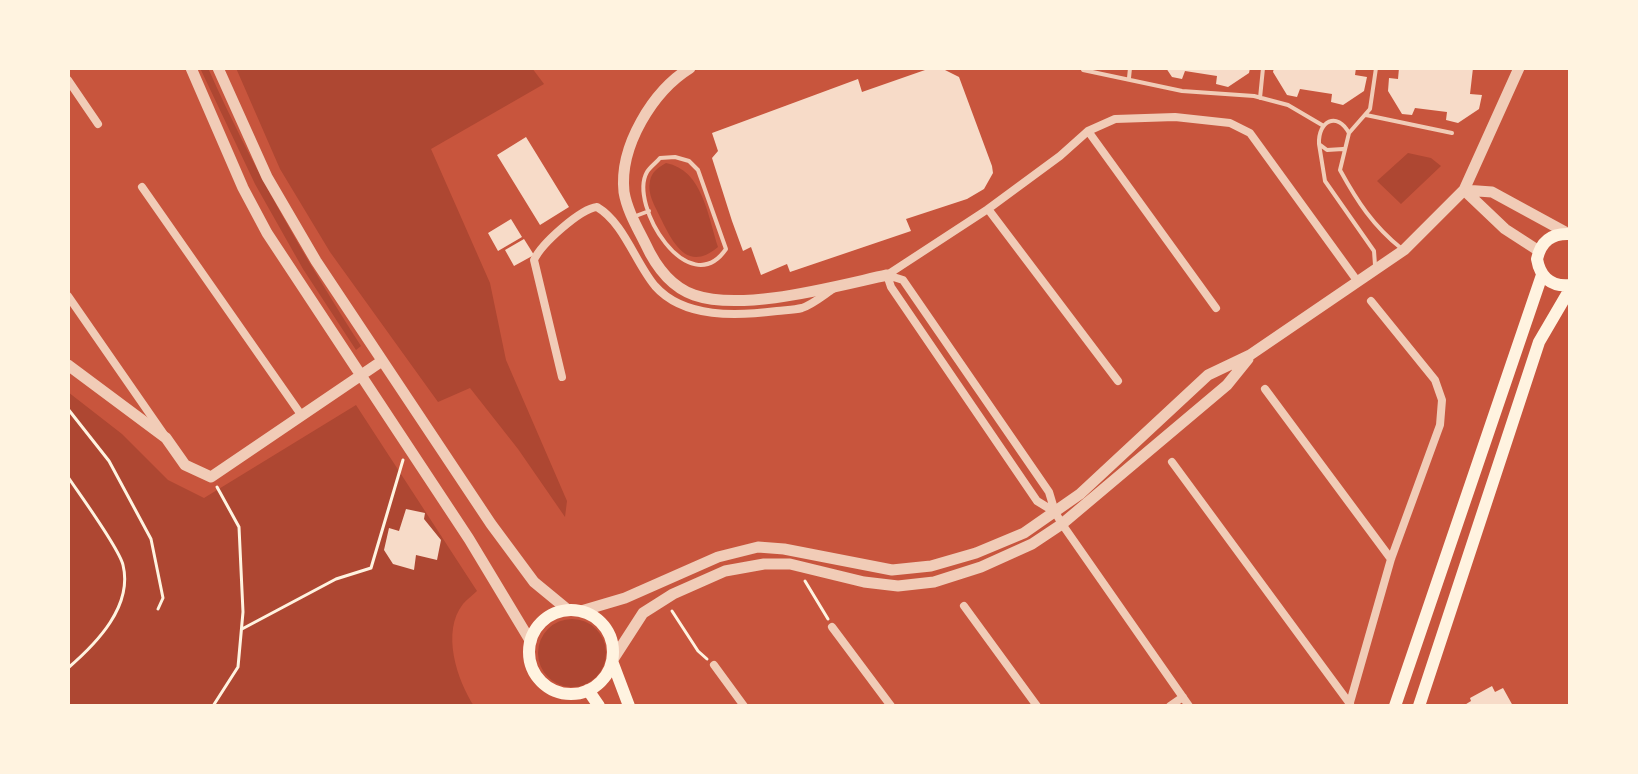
<!DOCTYPE html>
<html>
<head>
<meta charset="utf-8">
<style>
	body { margin:0 }
	#map { position:relative; width:1638px; height:774px; overflow:hidden; background:#c8553d; font-family:Mulish,sans-serif }
	canvas { display:block }
	.frame { position:absolute; inset:0; border:70px solid #fff3e0; pointer-events:none }
</style>
</head>
<body>
<div id="map">
<canvas width="1638" height="774"></canvas>
<div class="frame"></div>
</div>
<script>
const ctx = document.querySelector('canvas').getContext('2d');
ctx.lineJoin = 'round';
function fill(path, color) { ctx.fillStyle = color; ctx.fill(path, 'evenodd'); }
function strokePath(path, color, width, dash) { ctx.strokeStyle = color; ctx.lineWidth = width; ctx.lineCap = dash ? 'butt' : 'round'; ctx.setLineDash(dash || []); ctx.stroke(path); }
const green = new Path2D(`
	M200,68h8c44,99 95,187 153,278l-5,4 -53,-81 -48,-85z
	M236,68h296l12,16 -113,65 59,134 16,77 61,141 -2,16 -47,-68 -48,-61 -32,14 -108,-150 -50,-83z
	M1408,153l23,5 10,8 -40,38 -24,-23z
	M666,163c37,7 42,54 52,84 -31,26 -45,-4 -58,-30 -5,-11 -13,-23 -10,-36 2,-10 8,-13 16,-18z
	M68,392l54,42 46,46 36,18 152,-93 121,186c-4,4 -10,8 -14,13 -22,28 -6,76 11,102h-406z
	M538 653a34 34 0 1 1 68 0a34 34 0 1 1-68 0Z`);
const building = new Path2D(`
	M941,68l18,9 33,89 1,7 -9,16 -17,10 -61,20 5,12 -121,41 -3,-8 -26,11 -10,-28 -8,4 -11,-30 -20,-63 6,-7 -6,-18 146,-54 4,13 63,-22z
	M1166,68h84l-1,5 -21,14 -12,-3 1,-8 -32,-5 -3,8 -10,-2z
	M1274,68h82l-1,7 12,2 -3,14 -21,14 -12,-3 1,-8 -32,-5 -3,8 -10,-2 -14,-23z
	M1399,68h74l-3,26 12,1 -3,14 -21,14 -12,-3 1,-8 -32,-4 -3,7 -10,-1 -14,-23 1,-13 9,1z
	M526,137l43,70 -29,18 -43,-70z
	M511,219l11,18 -24,14 -10,-18z
	M524,239l10,16 -20,11 -9,-16z
	M406,509l19,4 -1,6 17,21 -4,20 -21,-5 -2,15 -21,-6 -9,-14 5,-22 10,3z
	M1492,686l3,6 8,-4 10,18h-50l8,-5 -1,-3z`);
const path = new Path2D(`
	M68,409l41,52 42,78 12,59 -5,11
	M68,477c12,18 51,71 55,88 10,41 -26,78 -55,103
	M805,581l23,38
	M672,611l26,40 9,8
	M242,629l94,-50 35,-11 32,-108
	M213,706l25,-39 5,-55 -4,-85 -22,-40`);
const service = new Path2D(`
	M1083,70l99,21 72,5 34,9 34,20
	M1129,78l1,-10
	M1260,98l3,-30
	M1366,115l86,18
	M1349,133l21,-24 6,-41
	M1319,144l6,37 49,70 1,14
	M1343,149l-16,1 -8,-6c-1,-23 18,-33 30,-11l-9,37c17,31 33,56 62,79
	M675,157l14,4 9,9 28,79c-37,54 -98,-44 -79,-77 3,-5 9,-9 13,-14z
	M633,217l16,-6`);
const minor = new Path2D(`
	M68,80l30,44
	M1088,131l128,177
	M142,187l160,229
	M988,209l130,172
	M887,275l101,-66 72,-53 28,-25 27,-12 60,-2 55,6 20,10 108,149
	M887,275l16,5 146,212 6,20 7,12 127,182
	M887,275l4,12 146,214 18,11
	M68,296l95,137
	M562,377l-28,-117c7,-16 46,-51 63,-53 27,16 38,55 58,79 29,33 83,30 122,25 8,-1 17,-1 25,-3 10,-3 22,-13 31,-19
	M1265,389l126,170
	M1172,462l178,242
	M964,606l73,100
	M832,627l59,79
	M714,665l30,41
	M1170,706l13,-9
	M1349,706l42,-147 49,-134 2,-25 -7,-20 -64,-79`);
const tertiary = new Path2D(`
	M191,68l52,120 24,45 202,306 62,103
	M218,68l49,109 49,84 175,263 43,58 34,28
	M690,68c-37,23 -71,78 -66,124 3,18 13,35 21,51 10,22 26,44 49,52 49,17 142,-9 193,-20
	M1464,190l28,2 77,42
	M1464,190l41,39 34,22
	M68,365l98,73 19,27 26,12 171,-116
	M581,611l44,-13 93,-41 40,-10 26,2 108,21 39,-4 45,-13 48,-20 56,-39 128,-119 42,-20 154,-105 60,-60 55,-122
	M612,661l31,-48 30,-19 52,-23 39,-7h26l74,18 34,4 36,-4 47,-15 51,-23 30,-20 165,-139 21,-26`);
const secondary = new Path2D(`
	M1570,234c-18,-1 -29,7 -33,25 3,18 14,28 33,26
	M529 652a42 42 0 1 1 84 0a42 42 0 1 1-84 0Z
	M612,661l17,45
	M588,690l11,16
	M1395,706l147,-431
	M1419,706l120,-364 31,-53`);
fill(green, '#ae4732');
fill(building, '#f7dbc8');
strokePath(path, '#fff3e0', 3);
strokePath(service, '#f1ccb7', 4);
strokePath(minor, '#f1ccb7', 8);
strokePath(tertiary, '#f1ccb7', 11);
strokePath(secondary, '#fff3e0', 12);
</script>
</body>
</html>
